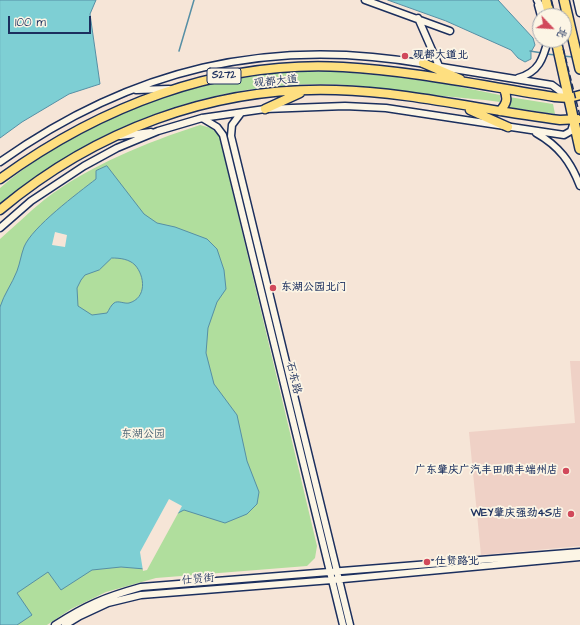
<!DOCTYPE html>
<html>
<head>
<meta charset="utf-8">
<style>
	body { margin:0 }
	#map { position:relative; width:580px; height:625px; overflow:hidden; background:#f6e5d7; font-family:"Architects Daughter","LXGW WenKai TC",sans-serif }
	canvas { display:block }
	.north { position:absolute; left:532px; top:8px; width:40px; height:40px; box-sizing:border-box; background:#fcf5e5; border:1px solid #a2a6af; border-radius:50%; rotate:115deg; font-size:11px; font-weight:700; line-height:16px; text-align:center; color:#1b2f5e }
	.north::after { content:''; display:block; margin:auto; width:14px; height:18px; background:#d1495b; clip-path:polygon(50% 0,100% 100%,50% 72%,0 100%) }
	.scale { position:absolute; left:8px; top:16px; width:83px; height:18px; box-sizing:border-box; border:2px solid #1b2f5e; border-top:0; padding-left:5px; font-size:12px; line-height:14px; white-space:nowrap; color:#1b2f5e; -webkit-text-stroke:3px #fcf5e5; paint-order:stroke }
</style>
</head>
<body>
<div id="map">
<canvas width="580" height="625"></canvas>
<div class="north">北</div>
<div class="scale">100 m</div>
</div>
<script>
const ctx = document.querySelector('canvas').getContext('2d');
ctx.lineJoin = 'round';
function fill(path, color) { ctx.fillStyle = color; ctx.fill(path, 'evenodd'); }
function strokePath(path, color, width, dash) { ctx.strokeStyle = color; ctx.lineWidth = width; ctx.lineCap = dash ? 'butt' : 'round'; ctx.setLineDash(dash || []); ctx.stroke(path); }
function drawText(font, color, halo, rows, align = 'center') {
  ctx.font = font + ' "Architects Daughter","LXGW WenKai TC",sans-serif'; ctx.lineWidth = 3.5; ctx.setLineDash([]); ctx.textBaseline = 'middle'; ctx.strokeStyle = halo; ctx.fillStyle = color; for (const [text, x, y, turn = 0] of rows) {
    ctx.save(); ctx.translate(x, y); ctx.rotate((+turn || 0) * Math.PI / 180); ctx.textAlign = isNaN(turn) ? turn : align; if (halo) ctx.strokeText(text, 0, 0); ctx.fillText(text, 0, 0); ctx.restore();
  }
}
const built = new Path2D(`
	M570,361h10v185l-99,9 -12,-123 106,-9z`);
const green = new Path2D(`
	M330,71l67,6 49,7 54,11v7c-20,-3 -39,-4 -58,-6 -38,-5 -78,-11 -117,-12 -119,-1 -235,44 -325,121v-17c68,-58 154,-95 242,-110 29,-5 59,-6 88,-7z
	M509,97l44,7 2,10 -47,-7z
	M200,125l11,3 8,7 98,411 -2,12 -8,8 -151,12 -50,14 -35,17 -24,16h-47v-386c15,-13 29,-27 44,-39 46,-35 101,-57 156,-75z`);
const water = new Path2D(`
	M0,0h96l-6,14 10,70 -31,10 -47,28 -22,16z
	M388,0h110l35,38 2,7 -4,7v7l-6,3 -7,-4 -7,-8 -65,-29z
	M107,166l37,48 13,9 18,4 32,12 10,10 7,21 2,19 -9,13 -9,26 -2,25 8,31 23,31 10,46 12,31 -2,12 -10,10 -22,9 -41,-13 -8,4 -31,55 -24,-2 -29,3 -31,20 -13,-18 -31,21 15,22 -15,10h-17v-318c4,-13 12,-23 17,-36 3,-8 4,-16 7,-24 8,-20 54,-54 72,-68v-8zM112,258c8,0 17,1 23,7 10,11 12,33 -6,38 -5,1 -11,-3 -15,0 -3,2 -5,7 -7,10l-15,2 -14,-9 -1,-18 4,-8 4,-5 14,-5z`);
const pier = new Path2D(`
	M55,232l12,3 -2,12 -13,-2z
	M169,499l13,7 -35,64 -4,1 -3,-19z`);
const stream = new Path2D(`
	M179,51l15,-51
	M530,51l12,2
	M546,54l10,1
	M563,56l10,1`);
const minor = new Path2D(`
	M365,0l85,31
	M537,0l10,16
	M577,0l3,13
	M538,5l3,11
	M418,18l21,48
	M435,66l117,19 16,12
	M518,78c21,-6 25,-19 30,-38
	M136,90l33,-1
	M241,113l-9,12 -1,11 119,489
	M202,118l15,9 6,8 120,490
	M536,133c23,13 35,29 44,53
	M120,136l31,-4
	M0,162c131,-93 268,-126 426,-98
	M0,228l31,-27 53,-35 33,-18 41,-17 44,-13 63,-9 80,-3 41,2 178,27 7,-4 3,-9
	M55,625c31,-20 50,-28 86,-38l439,-35
	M65,625l15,-9 28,-13 33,-8 191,-15 248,-23`);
const major = new Path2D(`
	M423,63l37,16
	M265,109l35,-16
	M470,110l38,17
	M500,111c7,-8 8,-12 4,-22
	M0,179c99,-72 218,-119 343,-112 71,4 141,19 212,30l14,1 11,-3
	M0,210c94,-79 212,-124 336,-120 75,2 150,21 224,30l20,-1`);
const highway = new Path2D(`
	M546,0l4,16
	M564,0l16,69
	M556,40l24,109`);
const rail = new Path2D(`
	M551,0l4,16
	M561,40l19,76`);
const markers = [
	[405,56,4,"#d1495b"],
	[273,288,4,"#d1495b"],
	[566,471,4,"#d1495b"],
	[571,514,4,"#d1495b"],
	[427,562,4,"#d1495b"]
];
const shields = [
	[224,76,34]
];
const shieldNames = [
	["S272",224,76]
];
const poiNames = [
	["砚都大道北",413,56],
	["东湖公园北门",281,288],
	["广东肇庆广汽丰田顺丰端州店",558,471,"right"],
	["WEY肇庆强劲4S店",563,514,"right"],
	["仕贤路北",435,562]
];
const streetNames = [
	["砚都大道",276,82,-6],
	["石东路",293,378,76],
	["仕贤街",198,580,-5]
];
const parkNames = [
	["东湖公园",143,435]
];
fill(built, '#efd1c6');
fill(green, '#b0de9d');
fill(water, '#7ecfd4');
strokePath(water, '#568fa5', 1);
fill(pier, '#f6e5d7');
strokePath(stream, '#568fa5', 1.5);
strokePath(minor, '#1b2f5e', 9);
strokePath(major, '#1b2f5e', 11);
strokePath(highway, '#1b2f5e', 12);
strokePath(minor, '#fcf5e5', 6);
strokePath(major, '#fedf80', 8);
strokePath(highway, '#fedf80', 9);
strokePath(rail, '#1b2f5e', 1.5, [6, 3]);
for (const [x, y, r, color] of markers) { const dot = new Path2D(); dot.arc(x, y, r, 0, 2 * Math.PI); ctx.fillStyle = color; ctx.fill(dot); strokePath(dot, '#fcf5e5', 1.5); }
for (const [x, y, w] of shields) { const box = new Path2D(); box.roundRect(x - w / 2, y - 8, w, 16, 3); ctx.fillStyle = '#fcf5e5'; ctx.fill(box); strokePath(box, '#1b2f5e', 1); }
drawText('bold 10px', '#1b2f5e', null, shieldNames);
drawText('bold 11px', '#1b2f5e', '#fcf5e5', poiNames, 'left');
drawText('11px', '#1b2f5e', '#fcf5e5', streetNames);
drawText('11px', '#405b6e', '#fcf5e5', parkNames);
</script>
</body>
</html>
